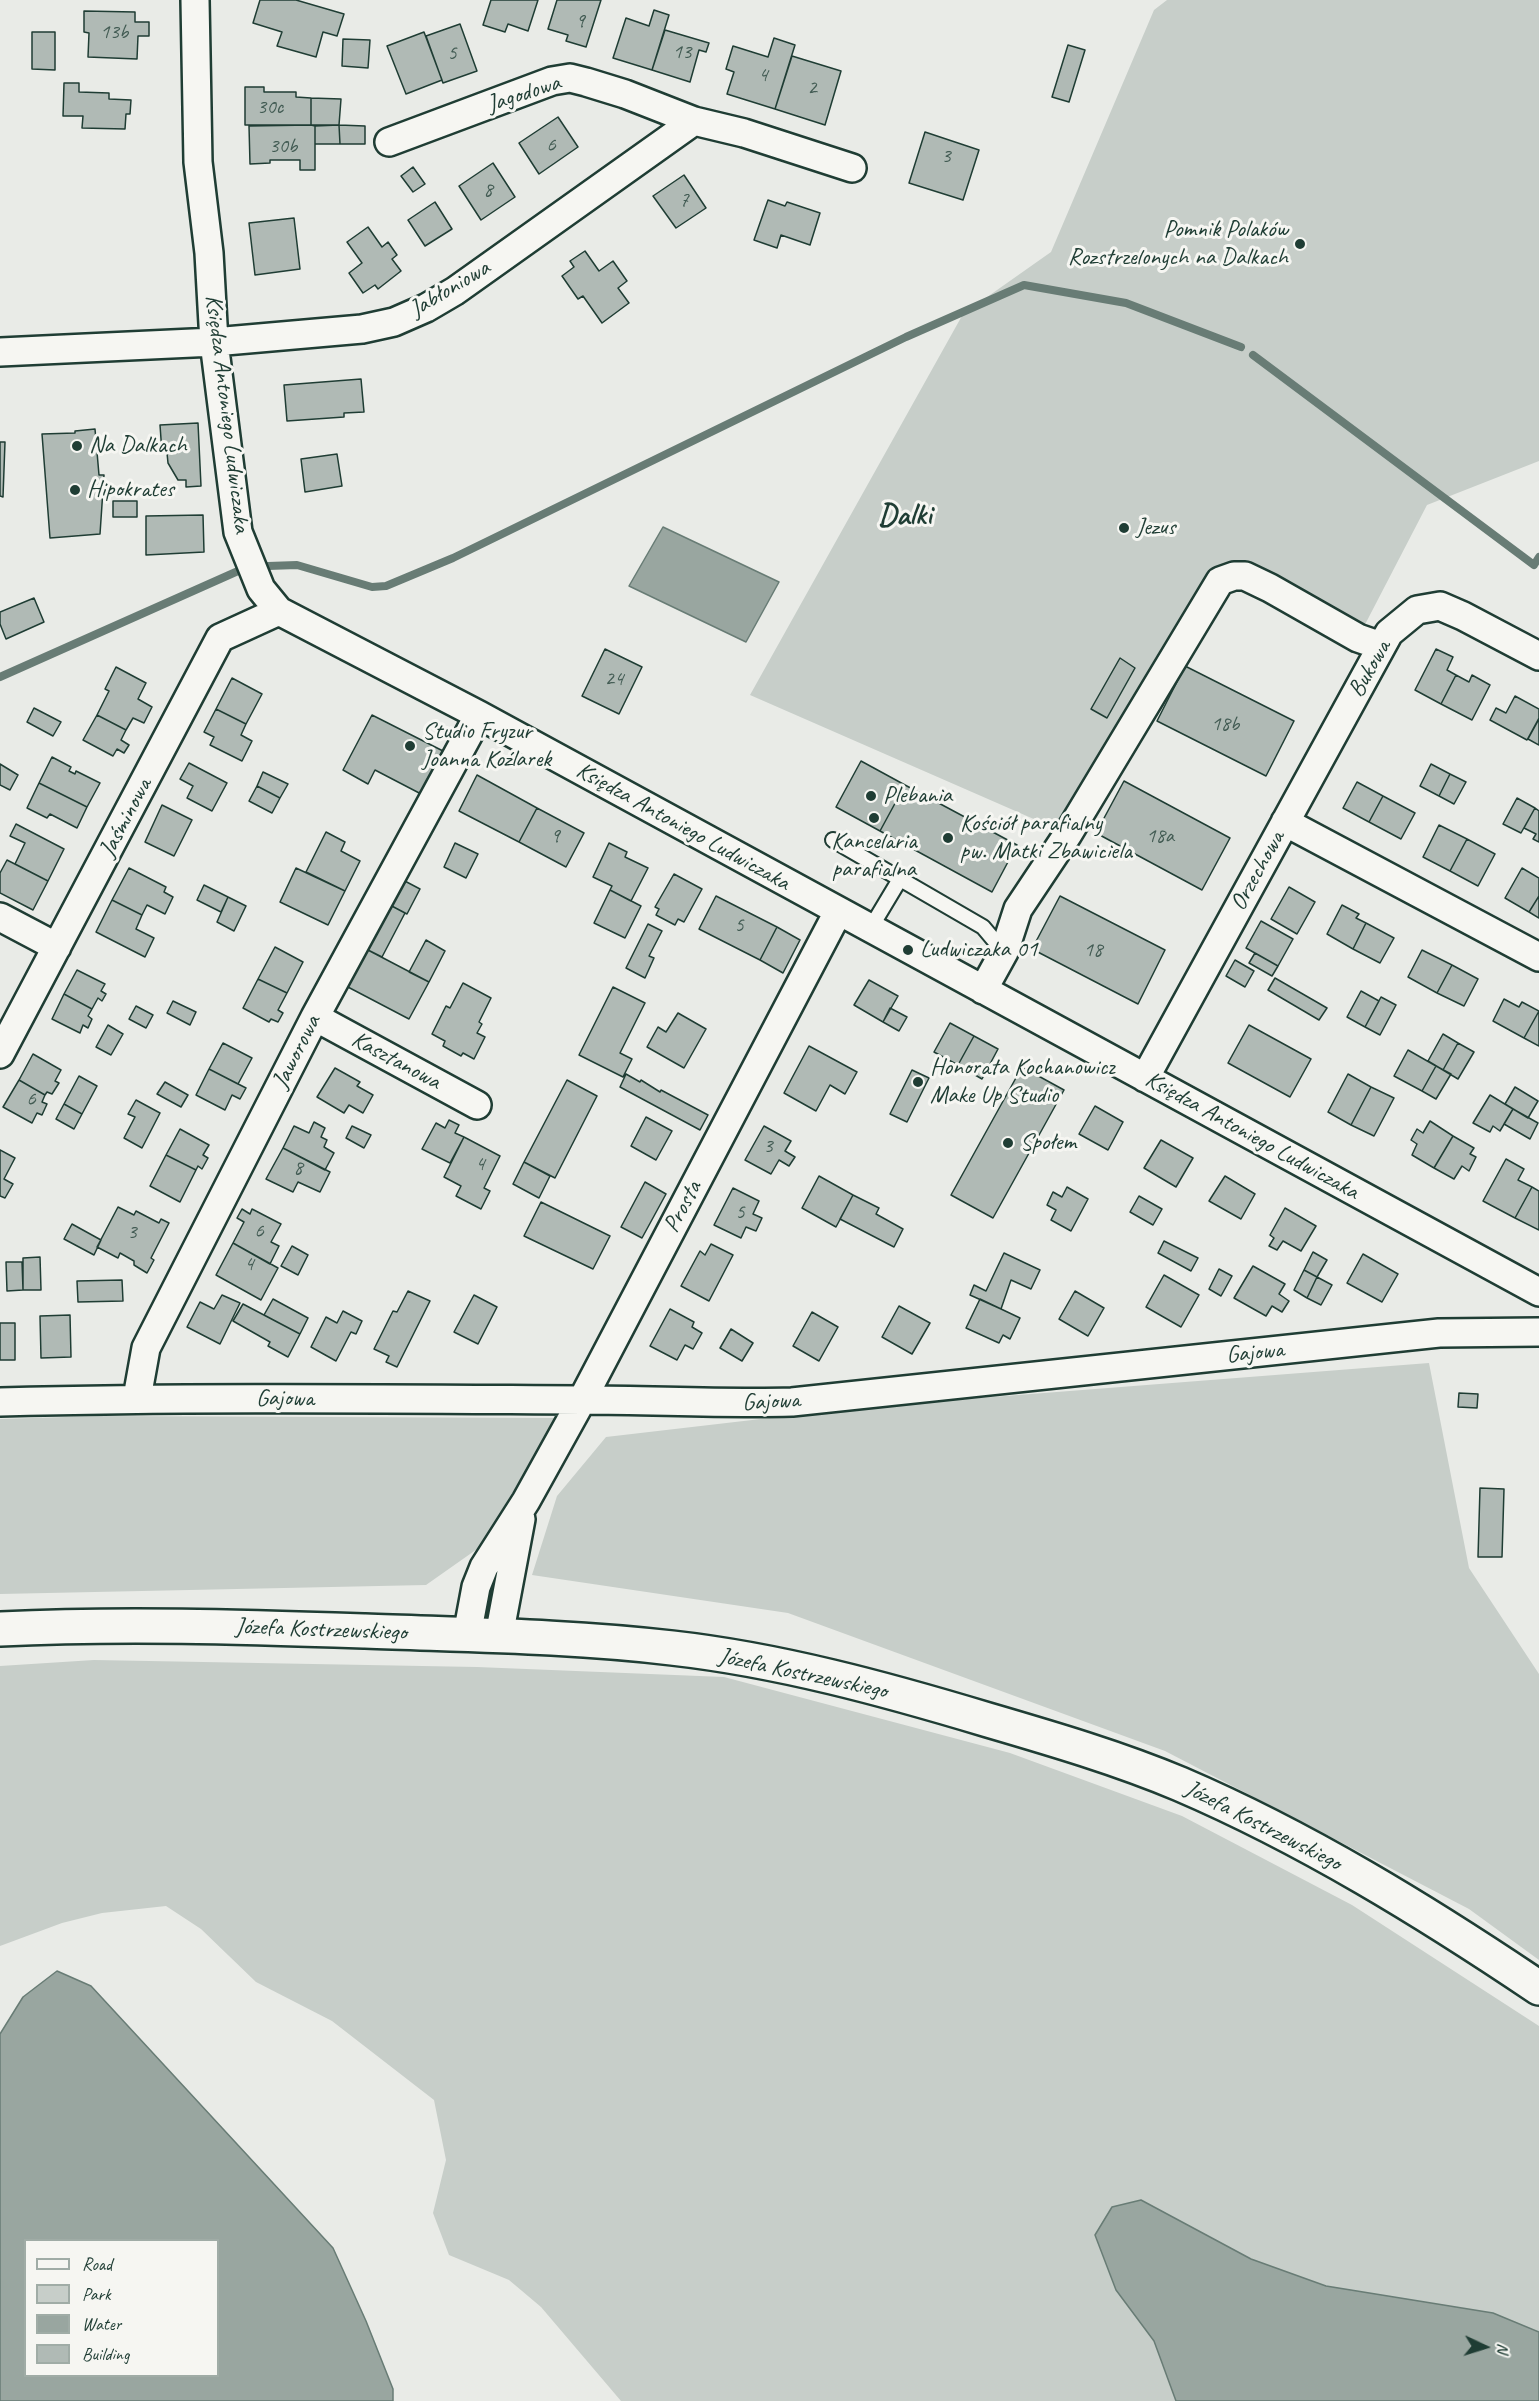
<!DOCTYPE html>
<html>
<head>
<meta charset="utf-8">
<style>
	body { margin:0 }
	#map { position:relative; width:1539px; height:2401px; overflow:hidden; background:#e9ebe7; font-family:Caveat,sans-serif }
	canvas { display:block }
	.legend { position:absolute; left:24px; top:2239px; width:195px; height:138px; box-sizing:border-box; background:#f6f6f2; border:2px solid #a0aca6; margin:0; padding:8px 10px; list-style:none; font-size:18px; color:#1f3d34 }
	.legend li { display:flex; align-items:center; gap:12px; height:30px }
	.legend b { width:30px; border:2px solid #a0aca6 }
	.north { position:absolute; left:1455px; top:2317px; width:60px; height:60px; -webkit-text-stroke:4px #f6f6f2; paint-order:stroke; rotate:94deg; font-size:16px; font-weight:700; line-height:24px; text-align:center; color:#1f3d34 }
	.north::after { content:''; display:block; margin:auto; width:21px; height:27px; background:#1f3d34; clip-path:polygon(50% 0,100% 100%,50% 72%,0 100%) }
</style>
</head>
<body>
<div id="map">
<canvas width="1539" height="2401"></canvas>
<ul class="legend">
<li><b style="height:8px;background:#f6f6f2"></b>Road</li>
<li><b style="height:16px;background:#c7cec9"></b>Park</li>
<li><b style="height:16px;background:#99a6a0"></b>Water</li>
<li><b style="height:16px;background:#b0bab5"></b>Building</li>
</ul>
<div class="north">N</div>
</div>
<script>
const ctx = document.querySelector('canvas').getContext('2d');
ctx.lineJoin = 'round';
function fill(path, color) { ctx.fillStyle = color; ctx.fill(path, 'evenodd'); }
function strokePath(path, color, width, dash) { ctx.strokeStyle = color; ctx.lineWidth = width; ctx.lineCap = dash ? 'butt' : 'round'; ctx.setLineDash(dash || []); ctx.stroke(path); }
function drawText(font, color, halo, rows, align = 'center') {
  ctx.font = font + ' Caveat,sans-serif'; ctx.lineWidth = 6; ctx.setLineDash([]); ctx.textBaseline = 'middle'; ctx.strokeStyle = halo; ctx.fillStyle = color; for (const [text, x, y, turn = 0] of rows) {
    ctx.save(); ctx.translate(x, y); ctx.rotate((+turn || 0) * Math.PI / 180); ctx.textAlign = isNaN(turn) ? turn : align; if (halo) ctx.strokeText(text, 0, 0); ctx.fillText(text, 0, 0); ctx.restore();
  }
}
const green = new Path2D(`
	M1167,0h372v461l-112,44 -69,133 -124,-62 -166,258 -318,-139 213,-381 88,-62 103,-242z
	M1429,1363l40,205 70,106v286l-70,-51 -304,-158 -377,-138 -256,-38 25,-79 49,-59 258,-30z
	M98,1416l459,2 -77,129 -54,38 -426,9v-175z
	M94,1660l383,7 247,10 286,76 172,63 170,89 187,121v306l-46,-19 -167,-27 -75,-27 -110,-59 -25,90 38,51 22,60h-555l-80,-94 -32,-27 -60,-25 -16,-42 13,-53 -12,-60 -102,-79 -76,-39 -55,-53 -35,-23 -64,7 -40,10 -62,23v-280z`);
const water = new Path2D(`
	M663,527l116,55 -33,60 -117,-56z
	M57,1971l34,15 242,262 33,73 27,68v12h-393v-367l23,-37zM26,2240h192v136h-192z
	M1141,2200l110,59 75,27 167,27 46,19v69h-363l-22,-60 -38,-51 -21,-55 17,-28z`);
const stream = new Path2D(`
	M1253,355l281,210 5,-8
	M268,566l29,-1 75,22 14,-1 67,-28 453,-221 118,-52 102,18 115,44
	M0,677l238,-106`);
const building = new Path2D(`
	M260,0h36l48,14 -7,22 -14,-4 -7,25 -39,-11 5,-14 -29,-9z
	M491,0h47l-10,31 -20,-7 -3,8 -22,-7z
	M557,0h44l-15,47 -20,-6 2,-6 -20,-6z
	M654,10l15,5 -17,55 -39,-12 13,-40 23,8z
	M84,11l51,1v10h14v14h-11l-1,23 -49,-2 1,-24 -5,-1z
	M460,24l17,47 -34,12 -17,-47z
	M665,30l44,13 -3,9 -7,-2 -9,32 -38,-12z
	M32,32h23v38l-23,-1z
	M424,32l18,48 -36,14 -19,-48z
	M774,38l21,7 -20,64 -48,-15 7,-22 -8,-3 7,-23 35,11z
	M343,39l27,1 -2,28 -26,-2z
	M1068,45l17,5 -16,52 -17,-5z
	M792,56l49,15 -16,54 -50,-16z
	M64,83h15v9l30,1v6l22,1 -1,14h-4l-1,15 -43,-1 1,-12h-20z
	M245,87h19v5h32v5l15,1v27h-66z
	M311,98l30,1 -2,26h-28z
	M558,117l20,30 -39,27 -20,-31z
	M311,125l4,1v44h-15v-10h-30v3l-20,1 -1,-38z
	M339,125l26,1v18h-25z
	M339,125l1,19h-25v-18z
	M925,132l54,18 -16,50 -54,-17z
	M493,163l22,34 -34,23 -22,-34z
	M413,167l12,17 -12,8 -12,-16z
	M684,175l22,33 -30,20 -23,-32z
	M768,200l17,6 2,-4 33,11 -10,32 -29,-10 -4,13 -23,-8z
	M435,202l17,27 -27,17 -17,-26z
	M294,218l6,51 -45,6 -6,-52z
	M368,227l14,20 6,-5 9,13 -5,4 9,12 -23,18 -3,-4 -12,8 -14,-20 13,-10 -15,-21z
	M585,251l14,20 14,-10 14,20 -9,7 11,15 -27,20 -19,-27 -5,3 -16,-23 12,-9 -4,-6z
	M361,379l3,33 -20,1v4l-57,4 -3,-36z
	M198,423l3,63 -15,1v-7h-8l-10,-17 -1,-10h-5l-2,-28z
	M95,429l4,46h5l-4,59 -50,4 -8,-104 33,-1v-2z
	M0,442h5l-2,55 -3,-1z
	M337,454l5,32 -37,6 -4,-33z
	M113,501h24v16h-24z
	M203,515l1,37 -58,3v-39z
	M34,598l10,24 -38,17 -6,-15v-12z
	M605,649l37,18 -23,47 -37,-18z
	M1436,649l17,8 -6,13 9,5 -15,29 -26,-14z
	M1120,658l15,10 -28,50 -16,-9z
	M1185,666l109,55 -28,55 -109,-55z
	M116,667l30,16 -8,16 14,8 -8,16 -11,-5 -7,12 -29,-15 12,-24 -4,-2z
	M1456,675l13,7 3,-7 18,10 -18,35 -31,-16z
	M232,678l30,16 -16,30 -30,-15z
	M1515,696l24,13v9l-12,22 -37,-20 6,-12 10,5z
	M34,708l27,14 -8,14 -26,-14z
	M216,709l30,15 -5,11 11,6 -10,20 -32,-16 4,-8 -10,-5z
	M97,715l29,15 -5,10 8,5 -5,8 -7,-4 -4,7 -30,-16z
	M372,715l73,37 -22,43 -48,-25 -7,14 -25,-14z
	M1539,719v26l-11,-6z
	M52,757l19,10 -2,4 6,3 1,-3 24,12 -13,24 -48,-24z
	M861,761l44,24 -25,46 -44,-24z
	M189,763l38,20 -15,28 -25,-13 6,-12 -13,-7z
	M0,764l18,11 -8,15 -10,-5z
	M1431,764l19,10 -11,22 -19,-10z
	M263,772l25,12 -8,14 -23,-12z
	M1450,774l16,8 -12,22 -15,-8z
	M477,775l60,33 -18,34 -60,-31z
	M1124,781l106,57 -28,52 -106,-57z
	M1357,782l26,14 -14,26 -26,-14z
	M39,783l48,24 -10,21 -27,-14 -3,4 -20,-10z
	M905,785l112,60 -25,47 -112,-61z
	M257,786l23,12 -8,15 -23,-12z
	M1383,796l32,17 -14,26 -32,-17z
	M1517,798l18,10 -14,25 -18,-9z
	M162,805l30,15 -18,36 -29,-14z
	M537,808l47,25 -18,34 -47,-25z
	M1535,808l4,3v31l-6,-3 3,-5 -12,-6z
	M16,824l48,25 -16,32 -33,-17 10,-21 -15,-7z
	M1439,825l28,14 -17,32 -27,-14z
	M326,832l19,10 -4,9 19,10 -15,30 -39,-19z
	M1467,839l28,15 -17,32 -28,-15z
	M455,843l23,11 -12,24 -22,-11z
	M609,843l18,9 -2,5 23,11 -17,33 -21,-11 2,-4 -19,-9z
	M7,860l41,21 -15,29 -33,-17v-20z
	M129,868l37,19 -2,5 9,5 -8,17 -18,-9 -5,10 -30,-15z
	M296,868l49,23 -17,34 -48,-23z
	M1522,868l17,10v18l-10,16 -24,-14z
	M674,874l28,15 -18,33 -6,-3 -3,6 -19,-10 3,-6 -4,-2z
	M401,879l19,10 -13,25 -19,-10z
	M204,885l24,12 -7,15 -24,-12z
	M1289,887l26,15 -18,32 -26,-15z
	M610,890l31,16 -16,32 -31,-15z
	M716,896l61,31 -17,33 -61,-31z
	M1060,896l105,54 -27,54 -106,-55z
	M1539,896v22l-10,-6z
	M228,897l18,9 -12,25 -17,-9z
	M112,900l30,15 -6,14 18,9 -9,19 -49,-25z
	M388,904l17,9 -23,44 -16,-8z
	M1342,905l17,9 -3,4 10,5 -13,26 -26,-15z
	M1261,921l32,18 -15,27 -32,-18z
	M1366,923l28,15 -14,25 -27,-14z
	M648,924l14,7 -13,25 5,2 -9,20 -19,-10z
	M777,927l23,13 -17,33 -23,-13z
	M426,940l19,11 -16,31 -20,-10z
	M275,947l28,15 -16,31 -29,-14z
	M366,949l63,33 -20,37 -63,-33z
	M1422,950l30,15 -15,28 -29,-16z
	M1255,953l23,13 -6,10 -23,-13z
	M1235,960l19,11 -9,16 -19,-11z
	M1452,965l26,14 -14,27 -27,-13z
	M77,970l28,14 -4,7 5,3 -4,7 -4,-3 -6,11 -28,-15z
	M1275,978l52,30 -8,12 -51,-30z
	M258,979l29,14 -9,17 5,3 -5,9 -7,-3 -2,3 -26,-14z
	M869,980l29,16 -15,26 -29,-17z
	M463,983l28,15 -12,24 3,2 -5,9 8,4 -11,22 -11,-6 -2,3 -18,-10 2,-5 -13,-7 14,-28 4,2z
	M613,987l32,16 -25,50 12,6 -9,18 -44,-22z
	M1361,991l18,10 -14,26 -18,-10z
	M64,994l28,15 -4,7 4,3 -4,9 -5,-3 -3,8 -28,-14z
	M1381,997l15,8 -16,30 -15,-8z
	M1504,999l15,8 3,-5 17,9 -15,27 -31,-17z
	M173,1001l23,11 -6,13 -23,-12z
	M136,1006l17,9 -7,13 -17,-9z
	M890,1008l17,9 -8,14 -16,-9z
	M1539,1011v35l-15,-8z
	M678,1013l28,16 -22,39 -37,-21 11,-20 8,5z
	M950,1023l24,13 -16,29 -24,-13z
	M108,1025l15,9 -12,21 -15,-8z
	M1249,1025l62,34 -21,38 -62,-34z
	M1443,1034l15,9 -15,27 -15,-9z
	M974,1036l24,13 -16,30 -24,-14z
	M223,1043l29,15 -14,26 -29,-15z
	M1458,1043l16,9 -16,27 -15,-9z
	M809,1046l48,26 -12,22 -15,-9 -14,26 -32,-18z
	M1408,1050l28,16 -14,25 -28,-15z
	M33,1054l28,16 -6,11 4,2 -7,11 -5,-2 -2,3 -26,-15z
	M1436,1066l15,8 -15,25 -14,-8z
	M1022,1067l42,23 -71,128 -42,-23z
	M335,1068l25,14 -3,4 16,9 -10,18 -14,-8 -5,8 -27,-16z
	M209,1069l37,19 -6,11 -8,-4 -7,15 -29,-15z
	M912,1070l17,8 -22,44 -17,-8z
	M626,1074l14,8 1,-2 19,12 1,-2 47,25 -8,15 -80,-43z
	M1348,1074l23,13 -20,38 -23,-13z
	M79,1076l18,10 -15,28 -18,-10z
	M19,1080l26,15 -3,7 5,2 -5,11 -5,-2 -5,10 -29,-16z
	M567,1080l30,16 -42,82 -31,-16z
	M165,1082l23,13 -7,12 -24,-13z
	M1371,1087l23,11 -20,38 -23,-11z
	M1515,1087l23,14 -10,17 -23,-14z
	M1490,1095l23,14 -13,22 -7,-5 -3,6 -17,-9z
	M136,1100l24,13 -18,35 -18,-10 11,-21 -7,-3z
	M64,1104l18,10 -8,15 -18,-10z
	M1095,1106l28,16 -15,28 -29,-16z
	M1513,1109l25,14 -8,16 -26,-15z
	M646,1117l26,14 -16,29 -25,-14z
	M449,1120l10,5 -4,8 9,4 -14,26 -28,-14 14,-26 9,5z
	M1430,1121l23,15 -19,32 -22,-13 5,-11 -6,-4 6,-11 6,4z
	M314,1122l11,6 -4,9 6,3 -3,7 10,6 -9,17 -42,-22 11,-22 15,7z
	M352,1126l19,9 -7,13 -18,-10z
	M764,1126l27,15 -6,10 10,6 -6,9 -10,-6 -8,14 -26,-14z
	M180,1129l29,16 -6,10 5,3 -6,11 -4,-3 -2,4 -30,-15z
	M1453,1136l21,12 -4,6 6,3 -7,14 -7,-5 -8,13 -20,-11z
	M464,1137l36,19 -16,32 6,3 -9,18 -25,-13 5,-10 -17,-9z
	M1161,1140l32,18 -17,29 -32,-19z
	M283,1148l47,24 -10,20 -22,-10 -5,10 -27,-13z
	M0,1150l15,8 -11,21 9,5 -8,14 -5,-2z
	M166,1155l30,15 -16,32 -30,-16z
	M1506,1159l18,10 -6,11 14,7 -17,31 -32,-17z
	M524,1162l26,14 -11,22 -26,-14z
	M819,1176l34,19 -17,32 -34,-19z
	M1225,1176l30,18 -14,25 -32,-18z
	M645,1182l21,12 -24,44 -21,-11z
	M1067,1187l21,12 -17,32 -20,-11 5,-10 -9,-5 6,-13 9,5z
	M1532,1187l7,4v39l-24,-12z
	M733,1188l26,13 -6,13 9,4 -6,13 -10,-4 -5,11 -27,-13z
	M853,1195l26,13 -3,6 27,15 -9,18 -54,-28z
	M1139,1196l23,13 -9,16 -23,-13z
	M541,1202l69,34 -17,33 -69,-33z
	M118,1207l16,8 2,-4 23,12 2,-4 8,4 -18,35 3,2 -7,13 -13,-8v-4l-14,-8 -2,5 -21,-11z
	M1285,1208l31,18 -15,25 -18,-10 -6,9 -8,-4 5,-8 -4,-3z
	M242,1209l8,5 2,-5 29,15 -10,18 8,4 -9,18 -37,-21 11,-21 -7,-4z
	M72,1224l29,16 -7,15 -30,-16z
	M1164,1241l34,17 -7,13 -33,-18z
	M233,1243l45,25 -17,32 -45,-25z
	M711,1244l22,11 -24,46 -28,-15 19,-35 5,4z
	M292,1246l16,9 -10,20 -17,-9z
	M1313,1252l14,8 -10,17 -13,-7z
	M1004,1253l36,17 -9,19 -20,-9 -10,29 -31,-14 4,-10 12,6z
	M1363,1254l35,20 -16,28 -35,-19z
	M40,1257l1,33h-18v-32z
	M6,1262h16l1,28 -16,1z
	M1253,1266l32,18 -6,10 10,7 -7,11 -10,-6 -6,10 -32,-18z
	M1219,1269l13,7 -11,20 -12,-7z
	M1304,1270l13,7 -10,21 -13,-8z
	M1164,1275l35,20 -18,32 -35,-20z
	M1317,1277l15,8 -11,20 -14,-7z
	M122,1280l1,21 -45,1 -1,-21z
	M408,1291l22,10 -33,66 -11,-5 3,-6 -15,-7 19,-38 4,1z
	M1075,1291l29,17 -16,28 -29,-17z
	M222,1295l18,8 -20,41 -33,-17 13,-25 14,7z
	M474,1295l23,12 -19,37 -24,-12z
	M273,1299l35,19 -8,16 -36,-19z
	M980,1299l40,19 -10,21 -7,-4 -4,8 -33,-15z
	M243,1304l57,30 -12,23 -20,-11 2,-4 -37,-21z
	M899,1306l31,17 -18,31 -30,-17z
	M670,1309l24,13 -2,5 10,6 -9,16 -8,-4 -8,15 -27,-14z
	M343,1311l19,10 -6,13 -5,-2 -15,29 -25,-14 15,-30 11,6z
	M812,1312l26,15 -19,34 -26,-15z
	M70,1315l1,42 -30,1 -1,-42z
	M0,1323h15v37h-15z
	M731,1329l22,14 -11,18 -22,-13z
	M1459,1393l19,1 -1,14 -19,-1z
	M1480,1488l24,1 -2,68h-24z`);
const service = new Path2D(`
	M833,840l150,87 21,25
	M870,929l30,-50`);
const minor = new Path2D(`
	M195,0l3,162 11,91 5,89 24,190 23,57 18,22 200,104 1060,577
	M389,142l163,-61 18,-3 16,4 39,12 69,27
	M0,352l214,-10 148,-13 32,-7 32,-14 29,-17 239,-170 50,12 108,35
	M1285,822l254,135
	M0,917l57,30
	M983,990l21,-38 14,-43 50,-75 152,-253 14,-5h11l25,12 88,50 23,8
	M315,1017l162,88
	M0,1054l220,-416 59,-27
	M1145,1078l244,-445 28,-23 23,-4 23,10 76,40
	M137,1398l9,-50 169,-331 164,-302
	M0,1402c194,-5 389,-3 584,-2 69,0 138,4 208,2l647,-69 100,-1
	M467,1635l9,-48 8,-20 42,-66 56,-101 256,-488
	M499,1636l22,-117`);
const primary = new Path2D(`
	M0,1629c122,-6 243,-2 365,2 102,4 205,5 307,17 107,12 213,41 316,72 65,19 130,38 192,64 126,54 246,128 359,204`);
const markers = [
	[1300,244,6,"#1f3d34"],
	[77,446,6,"#1f3d34"],
	[75,490,6,"#1f3d34"],
	[1124,528,6,"#1f3d34"],
	[410,746,6,"#1f3d34"],
	[871,796,6,"#1f3d34"],
	[874,818,6,"#1f3d34"],
	[948,838,6,"#1f3d34"],
	[908,950,6,"#1f3d34"],
	[918,1082,6,"#1f3d34"],
	[1008,1143,6,"#1f3d34"]
];
const numberNames = [
	["9",580,21],
	["13b",114,32],
	["13",682,52],
	["5",452,53],
	["4",763,75],
	["2",812,88],
	["30c",270,107],
	["6",551,145],
	["30b",283,146],
	["3",946,156],
	["8",488,190],
	["7",684,200],
	["24",614,679],
	["18b",1225,724],
	["9",555,836],
	["18a",1160,836],
	["5",739,925],
	["18",1093,950],
	["6",31,1099],
	["3",768,1146],
	["4",480,1164],
	["8",298,1168],
	["5",740,1212],
	["6",259,1231],
	["3",132,1232],
	["4",249,1264]
];
const streetNames = [
	["Jagodowa",524,94,-18],
	["Jabłoniowa",450,289,-31],
	["Księdza Antoniego Ludwiczaka",227,414,83],
	["Bukowa",1370,669,-60],
	["Jaśminowa",126,818,-62],
	["Księdza Antoniego Ludwiczaka",683,827,29],
	["Orzechowa",1258,871,-61],
	["Jaworowa",297,1052,-63],
	["Kasztanowa",396,1061,28],
	["Księdza Antoniego Ludwiczaka",1252,1136,29],
	["Prosta",683,1207,-62],
	["Gajowa",1255,1353,-6],
	["Gajowa",285,1399],
	["Gajowa",771,1402,-3],
	["Józefa Kostrzewskiego",321,1630,2],
	["Józefa Kostrzewskiego",803,1674,12],
	["Józefa Kostrzewskiego",1263,1826,27]
];
const poiNames = [
	["Pomnik Polaków",1288,230,"right"],
	["Rozstrzelonych na Dalkach",1288,258,"right"],
	["Na Dalkach",89,446],
	["Hipokrates",87,490],
	["Jezus",1136,528],
	["Studio Fryzur",422,732],
	["Joanna Koźlarek",422,760],
	["Plebania",883,796],
	["Kościół parafialny",960,824],
	["pw. Matki Zbawiciela",960,852],
	["Kancelaria",874,842,"center"],
	["parafialna",874,870,"center"],
	["Ludwiczaka 01",920,950],
	["Honorata Kochanowicz",930,1068],
	["Make Up Studio",930,1096],
	["Społem",1020,1143]
];
const districtNames = [
	["Dalki",905,516]
];
fill(green, '#c7cec9');
fill(water, '#99a6a0');
strokePath(water, '#687c75', 1.5);
strokePath(stream, '#687c75', 8);
fill(building, '#b0bab5');
strokePath(building, '#1f3d34', 1.5);
strokePath(service, '#1f3d34', 18);
strokePath(minor, '#1f3d34', 32);
strokePath(primary, '#1f3d34', 38);
strokePath(service, '#f6f6f2', 14);
strokePath(minor, '#f6f6f2', 27);
strokePath(primary, '#f6f6f2', 33);
for (const [x, y, r, color] of markers) { const dot = new Path2D(); dot.arc(x, y, r, 0, 2 * Math.PI); ctx.fillStyle = color; ctx.fill(dot); strokePath(dot, '#f6f6f2', 2); }
drawText('21px', '#435c54', null, numberNames);
drawText('24px', '#1f3d34', '#f6f6f2', streetNames);
drawText('24px', '#1f3d34', '#f6f6f2', poiNames, 'left');
drawText('bold 30px', '#1f3d34', '#f6f6f2', districtNames);
</script>
</body>
</html>
